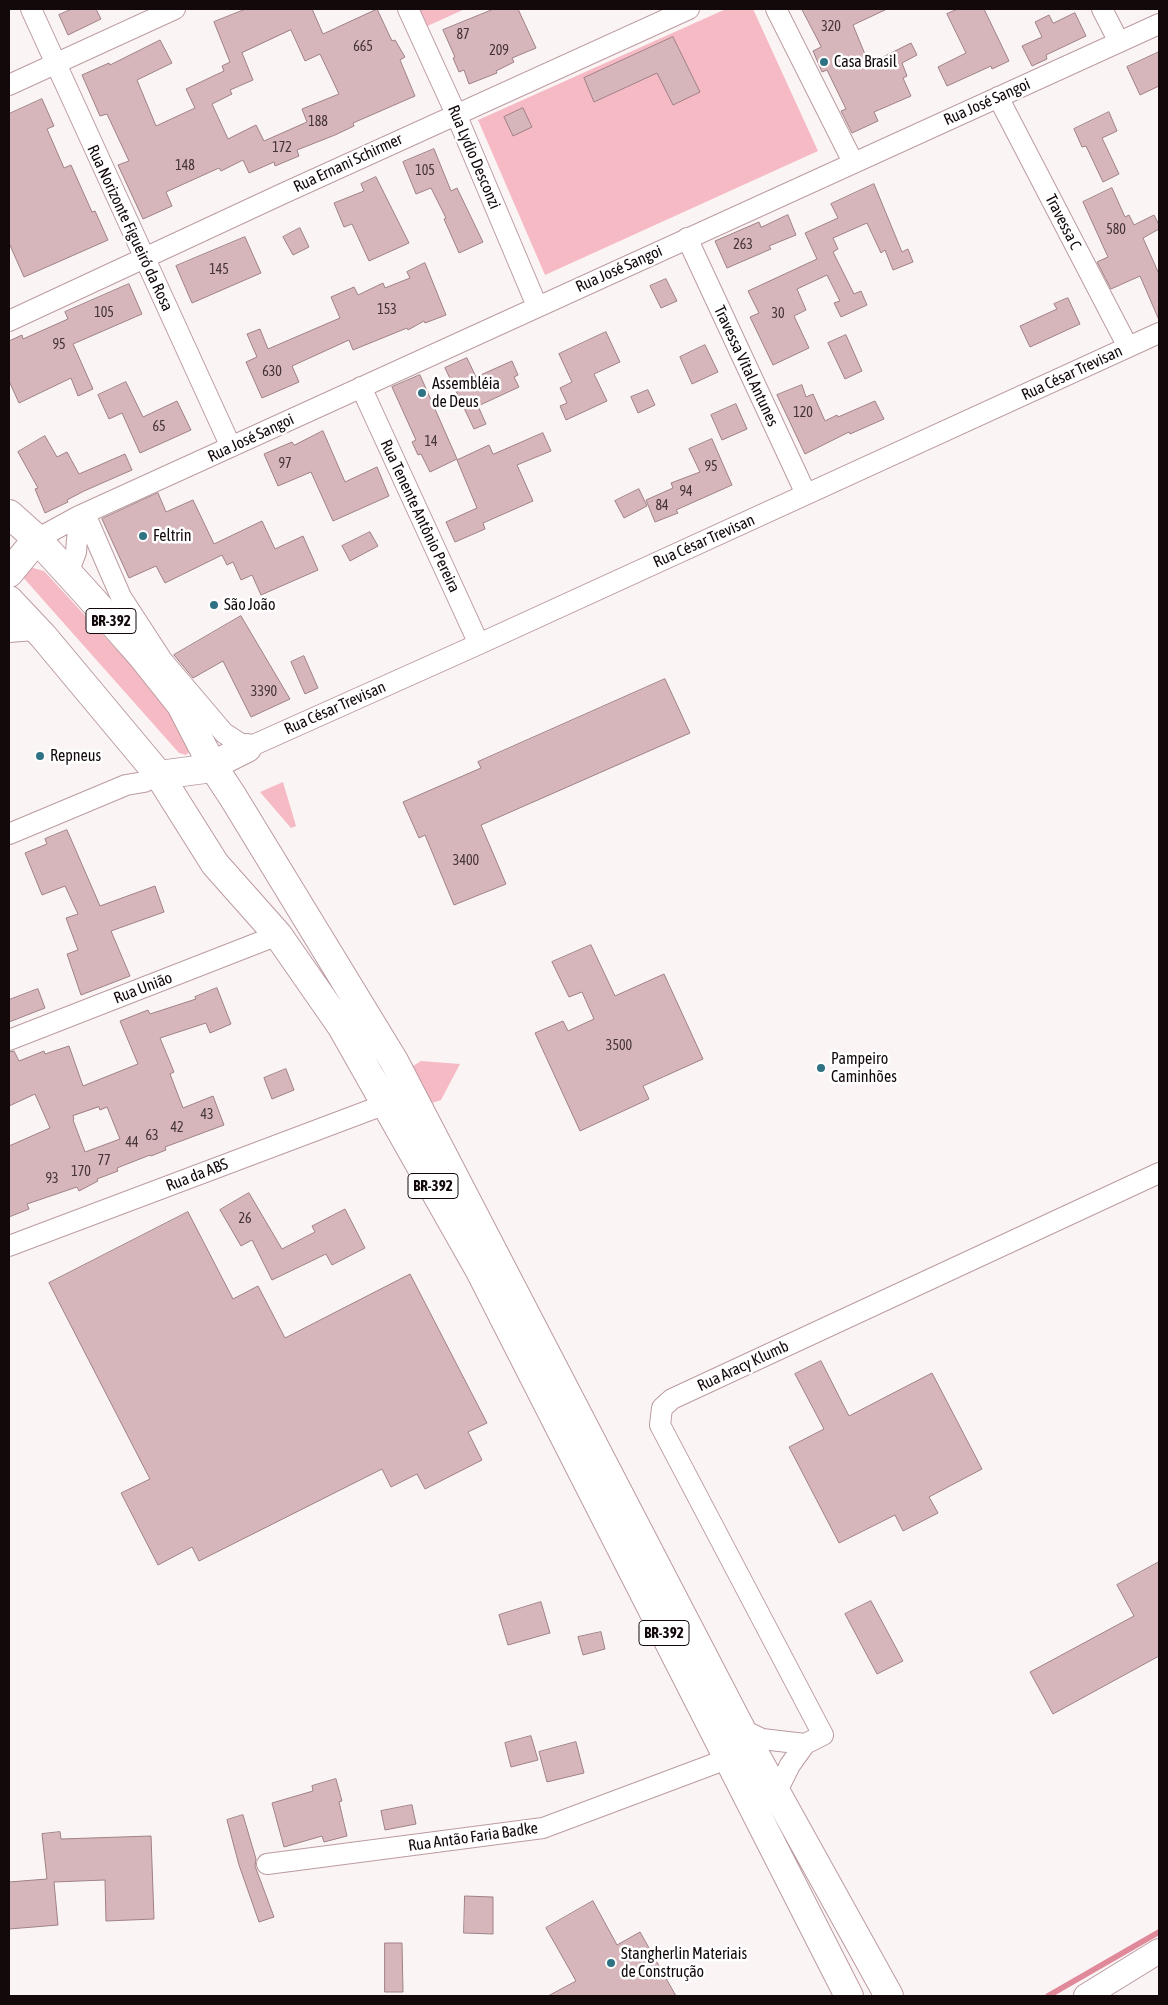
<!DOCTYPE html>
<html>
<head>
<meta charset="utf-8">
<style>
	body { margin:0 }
	#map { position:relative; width:1168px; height:2005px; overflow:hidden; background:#fbf4f5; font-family:"Asap Condensed",sans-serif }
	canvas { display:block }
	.frame { position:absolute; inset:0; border:10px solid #13090b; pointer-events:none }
</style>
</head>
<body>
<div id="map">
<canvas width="1168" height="2005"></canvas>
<div class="frame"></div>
</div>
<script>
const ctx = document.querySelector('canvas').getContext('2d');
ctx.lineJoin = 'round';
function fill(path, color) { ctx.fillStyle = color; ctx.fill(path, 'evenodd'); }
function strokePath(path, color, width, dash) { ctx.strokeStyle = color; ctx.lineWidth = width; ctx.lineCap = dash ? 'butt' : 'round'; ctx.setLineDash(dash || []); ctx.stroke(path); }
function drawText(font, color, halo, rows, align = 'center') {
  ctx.font = font + ' "Asap Condensed",sans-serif'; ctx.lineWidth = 5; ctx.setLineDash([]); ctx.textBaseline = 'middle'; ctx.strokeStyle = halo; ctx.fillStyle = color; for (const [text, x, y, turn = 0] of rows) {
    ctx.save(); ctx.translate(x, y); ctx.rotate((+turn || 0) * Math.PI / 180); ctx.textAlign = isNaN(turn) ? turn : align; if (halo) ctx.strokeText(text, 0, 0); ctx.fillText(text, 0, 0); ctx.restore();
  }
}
const green = new Path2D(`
	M414,9h51l-42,19z
	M726,9h27l65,142 -273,124 -67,-155z
	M26,566l18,5 118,128 29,51 -5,5 -7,-2 -158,-178z
	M283,782l13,44 -5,2 -31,-36z
	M421,1061l39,3 -19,36 -9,3 -8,-1 -15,-30 4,-6z`);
const stream = new Path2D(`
	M1048,1996l111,-64`);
const building = new Path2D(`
	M72,9h24l5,10 -33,16 -9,-20z
	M246,9h66l11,25 54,-25 15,32 3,-1 10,17 -5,3 15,36 -62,27 1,3 -19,9 -38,15 2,6 -24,10 -1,-4 -25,11 -6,-13 -22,11 -2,-3 -53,24 6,14 -29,13 -25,-54 11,-4 -22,-47 -7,2 -18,-41 27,-12 1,2 50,-25 12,23 -35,17 19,46 39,-18 -9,-19 38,-18 -2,-5 8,-4 -16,-40zM291,30l14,31 15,-7 19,40 -37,15 5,13 -43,19 -8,-16 -28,14 -16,-35 20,-10 -2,-4 23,-10 -11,-27z
	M494,9h24l18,39 -24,10 2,4 -18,9 1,2 -28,11 -5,-14 -5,2 -6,-14 2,-1 -12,-27z
	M802,9h85l-34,16 16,39 42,-21 6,12 -15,8 5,13 -4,2 8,18 -37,16 4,9 -26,12 -11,-22 5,-2 -19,-39 -5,2 -9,-21 8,-4z
	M958,9h26l25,52 -17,8 -1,-3 -44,20 -9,-19 28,-14 -19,-39z
	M1075,13l11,23 -40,19 1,4 -15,7 -10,-20 20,-9 -7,-15 14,-7 4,8z
	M673,37l27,55 -27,13 -16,-32 -63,29 -10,-24z
	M1159,52v34l-19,9 -13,-28z
	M42,99l12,27 -7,3 17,39 7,-3 21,47 3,-1 13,29 -84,37 -15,-34v-129z
	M523,108l9,19 -19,9 -9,-19z
	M1109,112l8,19 -15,7 17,36 -16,8 -17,-36 -4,1 -8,-18z
	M434,149l17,42 6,-3 26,54 -24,11 -15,-34 2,-1 -15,-30 -15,6 -13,-32z
	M376,177l33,66 -40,18 -17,-37 -8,3 -10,-24 30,-12 -3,-7z
	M874,184l28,68 6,-3 5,13 -20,8 -8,-20 -4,3 -14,-30 -34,15 5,11 -5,3 21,42 7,-3 6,14 -26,12 -7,-14 6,-2 -13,-26 -30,14 9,21 -12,6 15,32 -36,17 -23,-48 9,-4 -11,-22 69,-32 -12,-26 33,-15 -7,-14z
	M1112,188l13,29 4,-2 5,10 20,-10 5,10v4l-16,9 16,36v46l-19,-44 -29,13 -14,-27 11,-5 -25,-55z
	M788,215l8,20 -27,11 2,3 -44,19 -12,-27 44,-19 2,5z
	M300,228l9,19 -16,8 -10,-18z
	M245,237l16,36 -69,30 -16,-37z
	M425,263l21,52 -21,8 -1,-2 -16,9 -1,-2 -54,22 -4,-10 -57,26 7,16 -37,16 -16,-36 11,-5 -10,-23 13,-5 8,20 72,-31 -9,-21 23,-10 4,8 25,-12 2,5 25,-10 -3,-6z
	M666,279l11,22 -16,7 -11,-22z
	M129,284l13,30 -69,30 20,45 -15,7 -7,-18 -52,25 -10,-22v-40l13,-6 1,4 45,-20 -3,-7z
	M1068,298l12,26 -50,23 -10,-21 37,-17 -3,-5z
	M606,332l14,30 -26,12 13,27 -41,19 -6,-14 7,-3 -7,-15 12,-6 -13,-28z
	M846,335l16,36 -17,8 -17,-36z
	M705,345l13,27 -26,12 -12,-27z
	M467,358l9,19 36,-16 6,14 -4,2 5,10 -41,19 8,18 -12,5 -29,-61z
	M420,375l37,84 -27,13 -9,-18 -3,1 -6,-13 4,-2 -24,-53z
	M126,382l17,35 34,-16 14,29 -51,23 -18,-40 -13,6 -11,-24z
	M802,385l4,12 7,-3 12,27 12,-6 1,2 37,-16 9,18 -34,15 -1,-2 -44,22 -28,-59z
	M648,390l7,15 -17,8 -7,-16z
	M736,404l11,25 -25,11 -11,-25z
	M323,431l22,51 32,-15 12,29 -56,25 -22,-49 -33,14 -14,-32 28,-12 2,3z
	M543,433l8,18 -34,14 16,36 -50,22 2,6 -30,13 -9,-20 31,-14 -20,-48 32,-15 4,9z
	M45,436l12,21 10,-5 12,22 46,-20 7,16 -48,21 -17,9 1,2 -23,11 -10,-24 3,-1 -20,-36z
	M712,439l20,46 -56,25 2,3 -23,9 -9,-22 27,-12 -2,-5 29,-11 -11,-23z
	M639,489l8,17 -23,12 -9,-17z
	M158,493l8,19 27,-12 21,44 48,-23 13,28 28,-13 15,34 -57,25 -9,-20 -11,5 -8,-18 -6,3 -5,-10 -57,28 -9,-17 -27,12 -27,-59z
	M370,532l8,14 -28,15 -8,-15z
	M241,616l49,83 -39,18 -28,-56 -30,17 -19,-23z
	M304,656l14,32 -13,6 -14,-32z
	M665,679l25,54 -209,92 25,59 -52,21 -29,-70 -6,3 -16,-36 78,-34 -3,-6z
	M67,830l33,76 55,-20 9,26 -53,19 19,45 -49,19 -14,-41 11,-4 -12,-32 12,-4 -13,-28 -23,9 -17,-42 22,-9 -2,-5z
	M591,945l24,51 49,-22 39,85 -60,27 6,13 -69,32 -45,-98 28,-12 5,10 26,-12 -12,-27 -13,5 -17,-35z
	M217,988l14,36 -21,9 -4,-10 -46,15 14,34 -4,2 13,34 30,-12 11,29 -59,22 1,3 -15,6 -1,-1 -33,13 1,3 -21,8 1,2 -19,10 -2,-4 -50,17 2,5 -20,8v-71l41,-18 -15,-34 -26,12v-54l5,-1 5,10 25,-10 1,3 24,-8 14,40 55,-22 -18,-43 28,-11 2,4 46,-15 -1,-2zM99,1107l1,3 7,-3 13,32 -35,13 -12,-32 1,-1 -1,-3z
	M38,989l7,19 -36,14v-22z
	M286,1069l8,21 -22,9 -8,-21z
	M249,1193l33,56 33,-17 -3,-6 33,-17 20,39 -33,17 -6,-11 -54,26 -20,-40 -11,6 -21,-36z
	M188,1212l45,87 25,-13 27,52 125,-64 77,149 -19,9 14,28 -57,29 -8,-15 -26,13 -9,-18 -183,92 -7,-14 -34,18 -37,-72 29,-14 -101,-196z
	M821,1361l28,55 83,-43 50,96 -53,28 9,16 -35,18 -8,-16 -56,28 -50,-96 35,-18 -29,-55z
	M1159,1562v94l-106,58 -23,-42 104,-56 -17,-31z
	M871,1601l32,60 -26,13 -32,-60z
	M541,1602l9,31 -42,12 -9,-30z
	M601,1632l4,17 -22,6 -5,-18z
	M531,1736l7,24 -27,7 -6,-24z
	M576,1742l8,31 -37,9 -8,-30z
	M336,1779l6,22 -3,1 8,34 -23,6 -2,-6 -38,11 -12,-44 41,-12 -1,-5z
	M412,1805l4,19 -31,6 -4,-19z
	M243,1815l13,44 -1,7 19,51 -15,5 -20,-57 -12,-45z
	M60,1832l1,7 90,-3 3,83 -48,2 -1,-41 -51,2 4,43 -49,4v-47l38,-3 -5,-45z
	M465,1896l28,1v37l-29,-1z
	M593,1901l24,44 23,-13 36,64h-128l28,-15 -30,-53z
	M385,1943h17l1,49h-18z`);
const minor = new Path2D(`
	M31,9l200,438
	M408,9l48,105 81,192
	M776,9l77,153
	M1102,9l17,33
	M9,85l166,-76
	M998,97l130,250
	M687,238l119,256
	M9,321l273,-127 407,-185
	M361,387l118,257
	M85,514l36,83 41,63 62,73 23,15 232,-104 680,-311
	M37,539l42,-23 1080,-492
	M68,573l8,-21 3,-36
	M9,632l25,-2 9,6
	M9,834l117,-49 18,-3 15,-7
	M9,1040l269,-105
	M9,1246l377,-142
	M741,1729l21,10 43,5
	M776,1793l14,-28 15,-21 18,-9 -163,-310 2,-17 10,-9 487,-226
	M267,1864l276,-36 184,-69`);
const tertiary = new Path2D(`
	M1086,1996l73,-45`);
const trunk = new Path2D(`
	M9,514l28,25 52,57 53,60 39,49 31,60 21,32 161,264 347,668 148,267
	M9,573l28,-34
	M9,600l34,36 116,139 56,89 63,71 64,92 137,242 370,727
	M159,775l46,-6 42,-21`);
const markers = [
	[824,62,5,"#2f7283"],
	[422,393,5,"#2f7283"],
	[143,536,5,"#2f7283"],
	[214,605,5,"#2f7283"],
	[40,756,5,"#2f7283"],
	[821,1068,5,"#2f7283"],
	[611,1963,5,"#2f7283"]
];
const numberNames = [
	["320",831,27],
	["87",463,35],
	["665",363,47],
	["209",499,51],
	["188",318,122],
	["172",282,148],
	["148",185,166],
	["105",425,171],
	["580",1116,230],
	["263",743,245],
	["145",219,270],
	["153",387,310],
	["105",104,313],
	["30",778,314],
	["95",59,345],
	["630",272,372],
	["120",803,413],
	["65",159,427],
	["14",431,442],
	["97",285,464],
	["95",711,467],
	["94",686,492],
	["84",662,506],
	["3390",264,692],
	["3400",466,861],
	["3500",619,1046],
	["43",207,1115],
	["42",177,1128],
	["63",152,1136],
	["44",132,1143],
	["77",104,1161],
	["170",81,1172],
	["93",52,1179],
	["26",245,1219]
];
const shields = [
	[111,621,50],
	[433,1186,50],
	[664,1633,50]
];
const shieldNames = [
	["BR-392",111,621],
	["BR-392",433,1186],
	["BR-392",664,1633]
];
const poiNames = [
	["Casa Brasil",834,62],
	["Assembléia",432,384],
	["de Deus",432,402],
	["Feltrin",153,536],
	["São João",224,605],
	["Repneus",50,756],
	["Pampeiro",831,1059],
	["Caminhões",831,1077],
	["Stangherlin Materiais",621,1954],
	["de Construção",621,1972]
];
const streetNames = [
	["Rua José Sangoi",987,102,-24],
	["Rua Lydio Desconzi",474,157,67],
	["Rua Ernani Schirmer",348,163,-25],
	["Travessa C",1063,222,63],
	["Rua Norizonte Figueiró da Rosa",130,228,65],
	["Rua José Sangoi",619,269,-24],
	["Travessa Vital Antunes",746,366,65],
	["Rua César Trevisan",1072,373,-25],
	["Rua José Sangoi",251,438,-25],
	["Rua Tenente Antônio Pereira",420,516,65],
	["Rua César Trevisan",704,541,-24],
	["Rua César Trevisan",335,708,-24],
	["Rua União",143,988,-21],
	["Rua da ABS",197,1175,-21],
	["Rua Aracy Klumb",743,1366,-25],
	["Rua Antão Faria Badke",473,1837,-8]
];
fill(green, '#f6bac4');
strokePath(stream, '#e0899a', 5.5);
fill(building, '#d7b6bb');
strokePath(building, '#9f8185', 1);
strokePath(minor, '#bb9ba0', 22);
strokePath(tertiary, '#bb9ba0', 26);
strokePath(trunk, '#bb9ba0', 30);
strokePath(minor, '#fff', 20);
strokePath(tertiary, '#fff', 24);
strokePath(trunk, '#fff', 28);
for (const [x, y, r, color] of markers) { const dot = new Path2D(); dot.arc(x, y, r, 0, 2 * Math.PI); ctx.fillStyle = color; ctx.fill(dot); strokePath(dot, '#fff', 2); }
drawText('14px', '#443437', null, numberNames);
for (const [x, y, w] of shields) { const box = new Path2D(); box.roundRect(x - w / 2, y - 12.5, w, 25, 4); ctx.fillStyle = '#fff'; ctx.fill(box); strokePath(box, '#13090b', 1); }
drawText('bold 15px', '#13090b', null, shieldNames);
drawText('16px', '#13090b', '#fff', poiNames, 'left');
drawText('16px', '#13090b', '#fff', streetNames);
</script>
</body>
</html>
